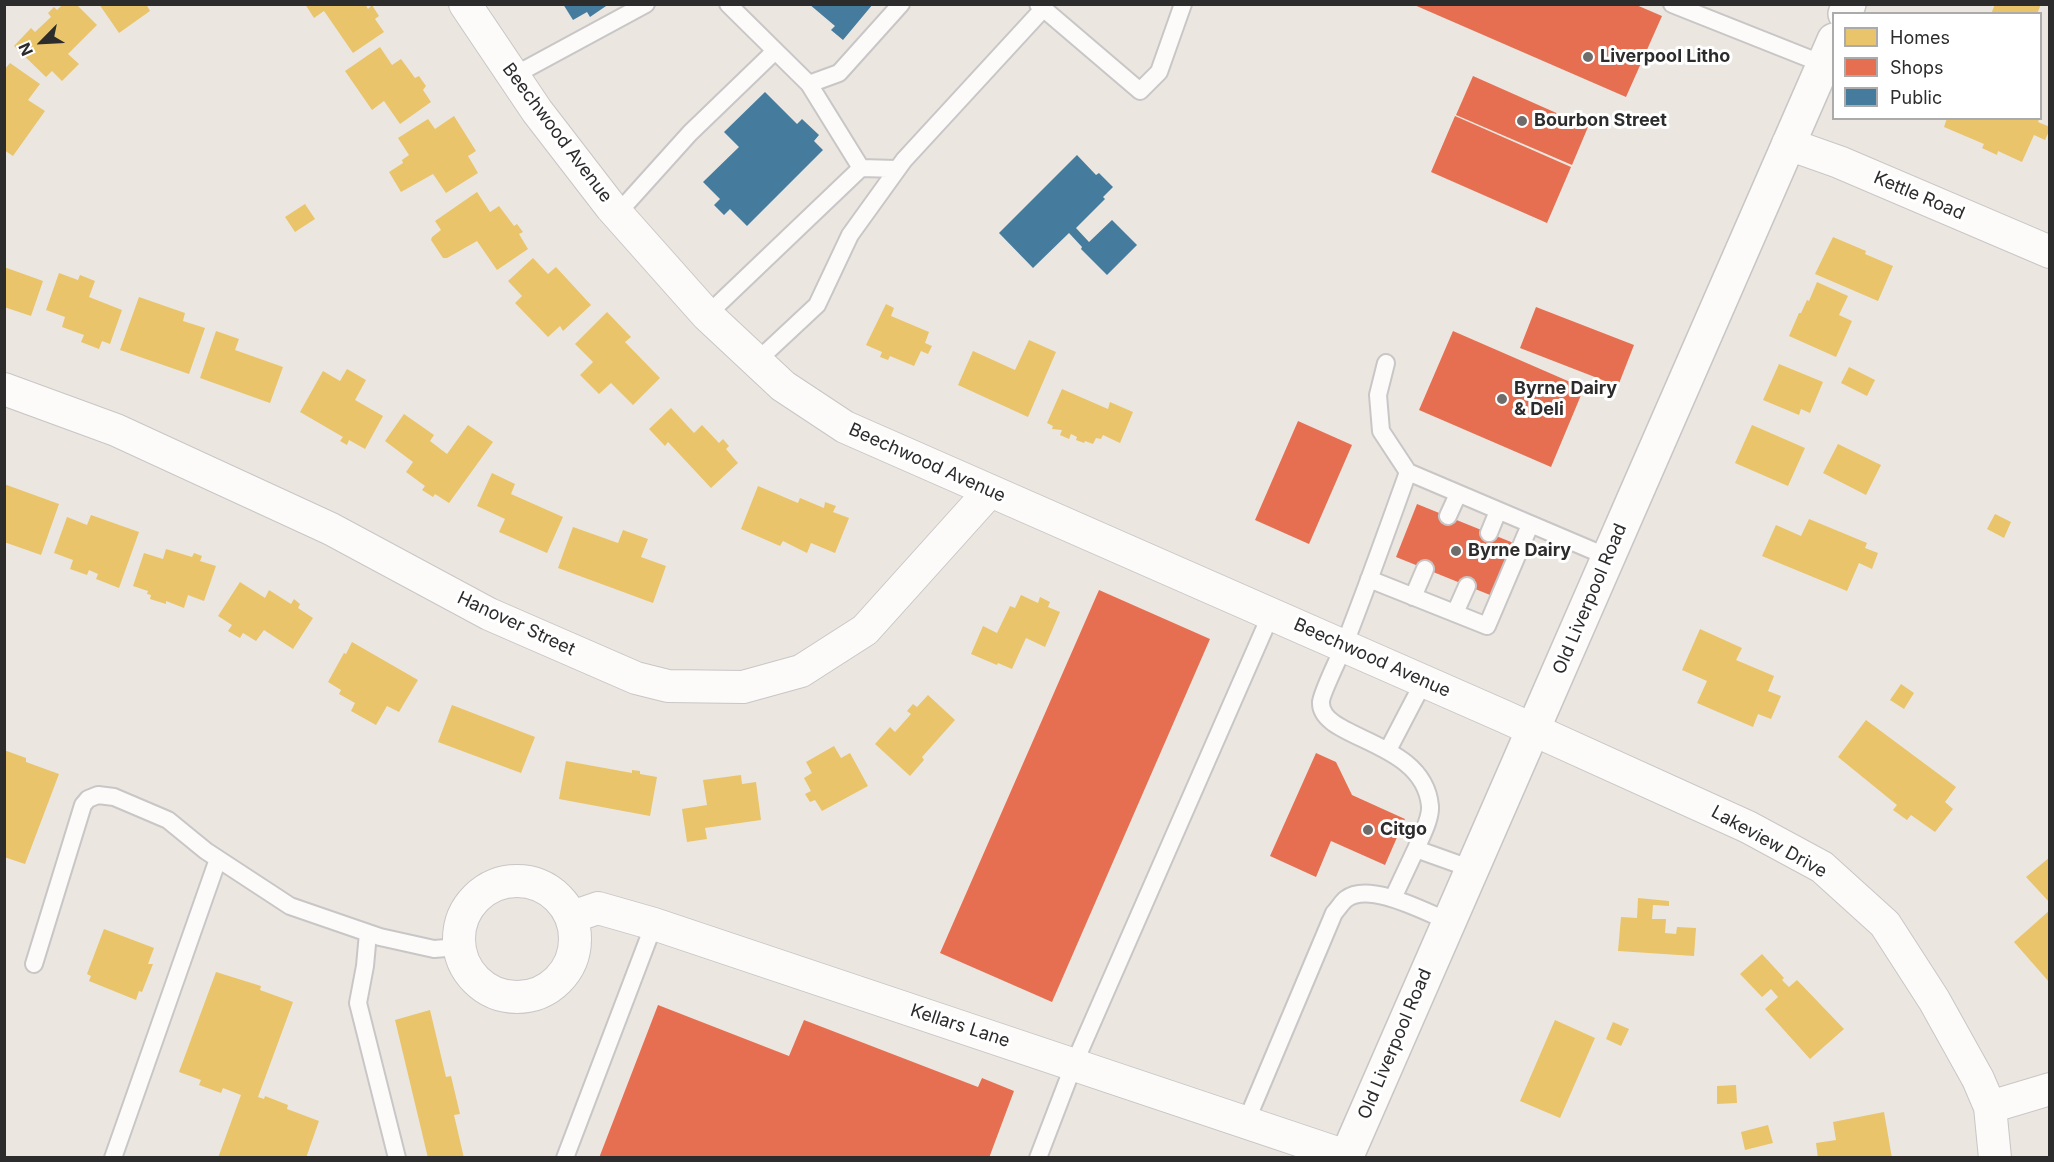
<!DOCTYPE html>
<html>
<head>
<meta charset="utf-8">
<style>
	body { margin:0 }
	#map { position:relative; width:2054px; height:1162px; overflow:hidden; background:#ebe7e0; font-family:Inter,sans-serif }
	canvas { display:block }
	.frame { position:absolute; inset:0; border:6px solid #2c2c2c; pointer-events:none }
	.legend { position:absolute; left:1832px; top:12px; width:210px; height:108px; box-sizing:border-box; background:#fff; border:2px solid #ababab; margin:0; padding:8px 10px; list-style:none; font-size:18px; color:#2c2c2c }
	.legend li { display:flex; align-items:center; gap:12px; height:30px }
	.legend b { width:30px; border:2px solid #ababab }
	.north { position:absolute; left:12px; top:12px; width:60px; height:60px; -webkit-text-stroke:4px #fff; paint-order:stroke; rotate:246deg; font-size:16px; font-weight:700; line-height:24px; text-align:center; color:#2c2c2c }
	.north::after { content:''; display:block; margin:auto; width:21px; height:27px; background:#2c2c2c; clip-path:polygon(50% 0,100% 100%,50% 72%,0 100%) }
</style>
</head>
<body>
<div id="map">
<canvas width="2054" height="1162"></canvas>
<div class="frame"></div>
<ul class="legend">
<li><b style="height:16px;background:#e9c46a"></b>Homes</li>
<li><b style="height:16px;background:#e76f51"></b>Shops</li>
<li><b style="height:16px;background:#457b9d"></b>Public</li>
</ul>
<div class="north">N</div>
</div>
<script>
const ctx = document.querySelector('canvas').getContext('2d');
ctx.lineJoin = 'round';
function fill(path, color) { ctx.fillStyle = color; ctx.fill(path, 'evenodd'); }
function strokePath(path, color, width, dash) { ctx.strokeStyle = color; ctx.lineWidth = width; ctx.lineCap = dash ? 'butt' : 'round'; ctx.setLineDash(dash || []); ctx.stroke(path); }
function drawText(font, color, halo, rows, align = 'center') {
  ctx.font = font + ' Inter,sans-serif'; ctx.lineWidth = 6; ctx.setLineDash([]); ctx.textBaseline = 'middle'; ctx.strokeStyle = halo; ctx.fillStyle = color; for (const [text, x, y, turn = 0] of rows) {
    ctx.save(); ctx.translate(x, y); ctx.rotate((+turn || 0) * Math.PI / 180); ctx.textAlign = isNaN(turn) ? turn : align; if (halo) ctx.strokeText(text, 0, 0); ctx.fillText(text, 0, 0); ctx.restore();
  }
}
const homes = new Path2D(`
	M63,4h13l21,21 -29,29 11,10 -17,17 -10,-10 -6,6 -32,-31 17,-18 4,4 16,-15 -3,-4 6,-6 3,3z
	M99,4h47l4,7 -31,22z
	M305,4h60l3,5 4,-4 7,11 -4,3 9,13 -31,21 -29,-42 -10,7z
	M1995,4h46l-4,10h-46z
	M380,47l12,18 9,-6 14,19 4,-2 7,10 -3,4 8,12 -31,22 -16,-23 -12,9 -27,-39z
	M10,63l30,21 -12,16 17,11 -32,45 -9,-6v-80z
	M454,116l22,35 -8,5 10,17 -32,20 -13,-19 -32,18 -12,-20 14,-9 -1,-3 7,-5 -11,-17 30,-19 7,10z
	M1947,118h90l2,1 -1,3 12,5v2l-5,11 -11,-5 -12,27 -24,-11 -1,4 -15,-7 2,-4 -40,-17z
	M477,192l13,20 9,-6 15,20 3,-2 6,8 -4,2 9,15 -31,21 -20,-29 -30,17h-4l-12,-18 1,-3 9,-7 -6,-9z
	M305,204l10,15 -20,13 -10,-15z
	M1833,237l33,14 -1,3 28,12 -15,35 -63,-27z
	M533,258l15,16 8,-7 35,38 -28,26 -3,-5 -12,11 -33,-34 7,-7 -14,-15z
	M4,267l39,14 -12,35 -27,-9z
	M59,273l19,7 2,-5 15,6 -6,16 33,13 -12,34 -8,-3 -3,8 -18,-7 3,-7 -22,-8 3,-10 -19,-7z
	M1817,282l31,14 -9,19 13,6 -16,36 -47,-21 10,-23h2l6,-13 2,1z
	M139,297l46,16 -2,8 22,7 -16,46 -69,-24z
	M886,304l8,4 -3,8 38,16 -4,11 7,3 -4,8 -7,-3 -7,15 -24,-10 -2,4 -8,-3 2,-5 -16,-7z
	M607,312l24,25 -6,5 35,36 -27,27 -22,-22 -12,11 -19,-19 13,-13 -18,-18z
	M216,331l23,8 -4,11 48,17 -13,36 -70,-25z
	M1029,340l27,12 -28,65 -70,-32 15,-34 42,19z
	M1779,364l44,18 -13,31 -9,-4 -2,6 -36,-15z
	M1849,367l26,13 -8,16 -26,-13z
	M347,369l19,11 -11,20 28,16 -18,33 -16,-9 -2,5 -7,-4 3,-4 -43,-25 23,-41 17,10z
	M1062,389l46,20 2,-7 23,10 -13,31 -17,-8 -2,4 -5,-1 -3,6 -8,-3 -1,2 -8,-3 1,-3 -6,-3 -2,5 -9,-4 2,-5 -10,-1 1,-3 -6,-3z
	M671,408l23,25 8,-8 17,18 4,-4 6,7 -3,3 12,14 -27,25 -43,-46 -3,4 -16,-17z
	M404,414l30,21 -4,6 17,13 21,-29 25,17 -44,61 -14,-9 -2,3 -11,-7 3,-4 -19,-14 7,-10 -28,-21z
	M1752,425l53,23 -17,38 -53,-23z
	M1838,444l43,21 -15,30 -43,-22z
	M492,473l23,11 -4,10 52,23 -16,36 -48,-21 6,-13 -28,-13z
	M4,484l55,20 -18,51 -37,-13z
	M758,486l40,17 2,-5 24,10 1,-6 11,4 -3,6 16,6 -14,35 -24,-10 -4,10 -24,-12 -3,5 -39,-17z
	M1995,514l16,8 -7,16 -17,-9z
	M91,515l48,17 -20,56 -23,-9 2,-5 -9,-4 -2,5 -17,-6 3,-9 -19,-7 13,-36 20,8z
	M1809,519l58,24 -2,5 13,5 -6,16 -13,-6 -12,28 -85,-35 14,-31 25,11z
	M573,527l45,16 5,-13 25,9 -7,18 25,9 -13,37 -95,-35z
	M166,549l26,8 2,-4 8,3 -2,5 16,5 -12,35 -16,-6 -4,13 -18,-7v3l-16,-5 1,-4 -4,-1 1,-3 -15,-5 11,-33 19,6z
	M240,582l25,16 4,-8 22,14 3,-5 6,5 -2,4 15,10 -20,31 -29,-19 -8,11 -13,-8 -3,5 -12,-7 4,-6 -14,-9z
	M1021,595l17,8 2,-6 10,5 -2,5 12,5 -15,35 -19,-9 -14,31 -14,-6 -1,2 -26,-11 12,-28 14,7 13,-27 5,2z
	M1700,629l42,19 -6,12 38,16 -6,15 13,5 -10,23 -13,-5 -5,13 -56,-24 10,-22 -25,-11z
	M352,642l66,38 -19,32 -12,-6 -11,19 -25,-14 4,-8 -16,-9 2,-4 -13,-8 16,-29 2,1z
	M1901,684l13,9 -10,16 -14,-9z
	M928,695l27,25 -33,37 2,3 -14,16 -35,-32 15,-17 5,5 16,-18 -4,-3 6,-7 4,3z
	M452,705l83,32 -14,36 -83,-31z
	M1866,720l90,67 -11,15 8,7 -18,23 -24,-17 -4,5 -14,-10 4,-5 -59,-48z
	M834,746l7,12 9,-5 18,33 -46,25 -7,-11 -5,2 -5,-8 6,-3 -7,-13 8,-5 -6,-11z
	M4,750l22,8v4l33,12 -34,90 -21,-7z
	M566,761l66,12v-3l8,1v3l17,3 -7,39 -91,-17z
	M741,775l1,9 14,-2 5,38 -56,8 2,11 -20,3 -5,-33 25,-4 -4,-25z
	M2050,857v46l-24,-26z
	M1638,898l31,3v5l-16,-1 -1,14h14l-1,14 11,1 1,-7 19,1 -2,28 -76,-5 3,-34 16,1z
	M2050,910v73l-36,-41z
	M104,929l50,19 -6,16h5l-11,28 -3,-1 -3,9 -47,-19 2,-5 -4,-2z
	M1762,954l22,24 -2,2 7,7 8,-7 47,49 -34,30 -45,-50 13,-12 -7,-8 -9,8 -22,-23z
	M216,972l45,14 -1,4 33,12 -35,95 6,2 1,-3 23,9 -1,4 32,12 -13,37h-88l23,-63 -18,-7 -2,5 -22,-8 2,-5 -22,-8z
	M430,1010l16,67 5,-1 9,38 -6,1 10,43h-36l-33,-138z
	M1555,1020l40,18 -35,80 -40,-17z
	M1613,1022l16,7 -8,17 -15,-7z
	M1736,1085l1,18 -20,1v-18z
	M1884,1112l8,46h-74l-2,-15 20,-3 -3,-18z
	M1768,1125l5,18 -28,7 -4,-18z`);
const shops = new Path2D(`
	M1412,4h222l28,12 -36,81z
	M1473,76l115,51 -16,38 -116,-50z
	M1455,116l116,51 -24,56 -116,-51z
	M1536,307l98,38 -16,41 -98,-38z
	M1453,331l131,57 -33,79 -132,-57z
	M1298,421l54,24 -43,99 -54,-24z
	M1417,504l99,40 -21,53 -99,-40z
	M1099,590l111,49 -158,363 -112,-49z
	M1316,753l20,9 16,33 53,24 -20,46 -54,-24 -15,36 -46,-21z
	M658,1005l131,51 15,-36 174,67 4,-9 32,13 -25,67h-390z`);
const public = new Path2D(`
	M563,4h46l-19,13 -3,-5 -14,8z
	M809,4h64l-30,36 -12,-10 4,-4z
	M765,92l32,32 5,-5 17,16 -5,6 9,9 -76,76 -17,-17 -6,6 -10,-10 6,-6 -17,-17 36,-35 -15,-15z
	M1077,155l19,20 3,-2 14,14 -10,10 2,2 -29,29 13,14 23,-22 25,25 -30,30 -26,-26 1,-2 -13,-14 -36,35 -34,-35z`);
const lane = new Path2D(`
	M728,4l81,80 30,-11 62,-69
	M1038,4l102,87 19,-19 24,-68
	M1672,4l151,60
	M513,76l133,-72
	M809,84l52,84
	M617,214l73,-81 85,-82
	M707,315l154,-147 36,1
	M757,361l60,-56 33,-70 54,-75 139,-151
	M1386,363l-8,32 3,36 27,41
	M1448,516l10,-22
	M1489,533l9,-22
	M1369,579l118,47 43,-101
	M1413,597l12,-28
	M1455,613l12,-27
	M1388,750l36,-69
	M1472,869l-56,-20c5,-12 15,-30 14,-43 -6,-67 -111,-66 -109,-104 0,-8 18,-44 22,-54 23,-58 44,-117 65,-176l200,85
	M1393,898l23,-49
	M368,933l-3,33 -7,37 39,155
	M34,964l49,-159 5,-6 10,-4 16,2 54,23 38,31 84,55 90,31 54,12 25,-2
	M1246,1122l88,-209c4,-4 8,-11 12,-14 23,-18 79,13 102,22
	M113,1158l105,-299
	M565,1158l89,-234
	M1038,1158l36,-94 197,-450`);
const street = new Path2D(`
	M465,4l72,107 74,96 96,108 76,71 62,41 658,289 245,111 74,40 63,57 49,76 44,79 12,28 5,51
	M1788,144l51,18 211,90
	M4,389l112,41 215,99 158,85 147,64 32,8 75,1 58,-16 64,-41 125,-139
	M459 939a58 58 0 1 1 116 0a58 58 0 1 1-116 0Z
	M572,917l26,-9 56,16 692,232
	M1990,1107l60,-18`);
const secondary = new Path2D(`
	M1845,14l4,-10
	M1346,1158l488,-1118`);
const markers = [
	[1588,57,6,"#6f6d6b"],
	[1522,121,6,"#6f6d6b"],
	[1502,399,6,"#6f6d6b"],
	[1456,551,6,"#6f6d6b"],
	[1368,830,6,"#6f6d6b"]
];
const poiNames = [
	["Liverpool Litho",1600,57],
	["Bourbon Street",1534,121],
	["Byrne Dairy",1514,389],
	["& Deli",1514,410],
	["Byrne Dairy",1468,551],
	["Citgo",1380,830]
];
const streetNames = [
	["Beechwood Avenue",557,133,53],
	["Kettle Road",1919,196,23],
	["Beechwood Avenue",927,463,24],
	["Old Liverpool Road",1590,599,-67],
	["Hanover Street",516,624,25],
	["Beechwood Avenue",1372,658,24],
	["Lakeview Drive",1769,842,29],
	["Kellars Lane",960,1026,18],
	["Old Liverpool Road",1395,1044,-67]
];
fill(homes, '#e9c46a');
fill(shops, '#e76f51');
fill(public, '#457b9d');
strokePath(lane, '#c8c6c6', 20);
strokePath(street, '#c8c6c6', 34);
strokePath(secondary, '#c8c6c6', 36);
strokePath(lane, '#fcfbfa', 16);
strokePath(street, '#fcfbfa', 32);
strokePath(secondary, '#fcfbfa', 33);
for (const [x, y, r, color] of markers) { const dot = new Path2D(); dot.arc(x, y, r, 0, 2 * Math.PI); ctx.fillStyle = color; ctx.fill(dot); strokePath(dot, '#fff', 2); }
drawText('bold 18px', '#2c2c2c', '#fff', poiNames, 'left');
drawText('18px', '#2c2c2c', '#fff', streetNames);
</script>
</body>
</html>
